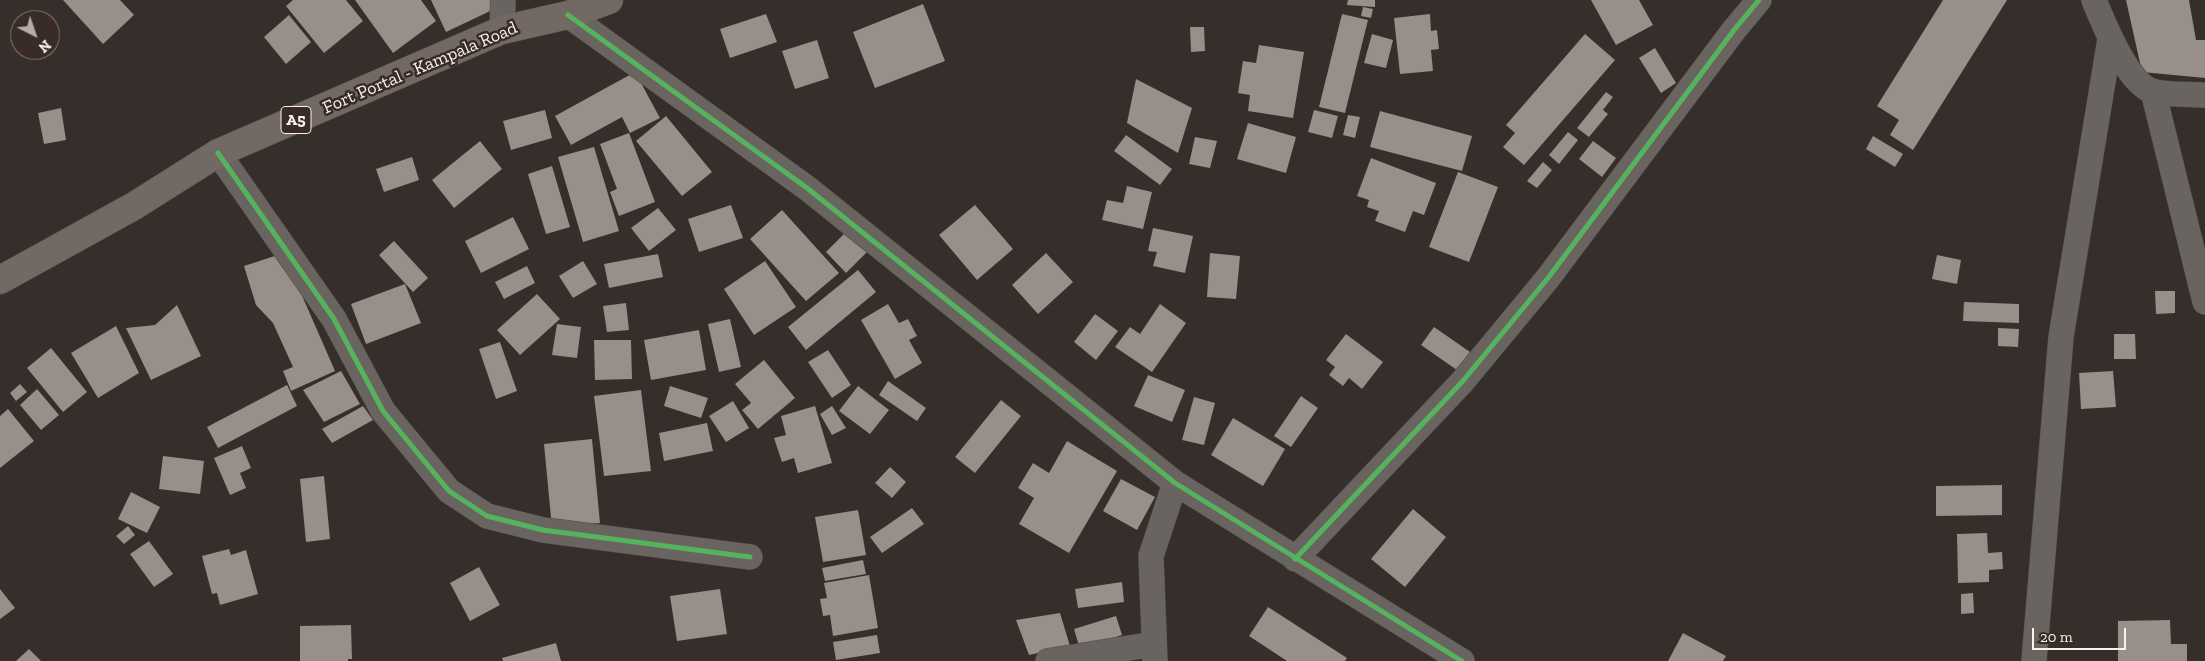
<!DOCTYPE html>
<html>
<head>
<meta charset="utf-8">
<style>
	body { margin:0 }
	#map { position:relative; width:2205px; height:661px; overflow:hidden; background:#352e2b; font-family:"Zilla Slab",serif }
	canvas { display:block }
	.north { position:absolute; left:10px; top:10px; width:50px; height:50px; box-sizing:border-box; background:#392c27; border:1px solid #867b77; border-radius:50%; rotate:139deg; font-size:14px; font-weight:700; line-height:20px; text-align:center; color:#faf1ee }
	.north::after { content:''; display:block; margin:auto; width:18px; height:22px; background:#b5adaa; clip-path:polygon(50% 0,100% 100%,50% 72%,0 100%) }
	.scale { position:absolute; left:2032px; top:628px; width:94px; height:22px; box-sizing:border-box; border:2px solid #faf1ee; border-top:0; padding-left:6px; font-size:15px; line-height:18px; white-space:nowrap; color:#faf1ee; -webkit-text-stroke:4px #392c27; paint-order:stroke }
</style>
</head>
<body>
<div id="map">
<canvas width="2205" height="661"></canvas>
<div class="north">N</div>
<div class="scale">20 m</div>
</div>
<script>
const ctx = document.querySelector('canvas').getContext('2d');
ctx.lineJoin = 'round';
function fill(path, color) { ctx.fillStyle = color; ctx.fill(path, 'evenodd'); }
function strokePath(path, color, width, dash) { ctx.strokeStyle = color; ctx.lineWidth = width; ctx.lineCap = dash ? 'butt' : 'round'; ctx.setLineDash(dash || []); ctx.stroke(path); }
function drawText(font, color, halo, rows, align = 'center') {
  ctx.font = font + ' "Zilla Slab",serif'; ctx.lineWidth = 5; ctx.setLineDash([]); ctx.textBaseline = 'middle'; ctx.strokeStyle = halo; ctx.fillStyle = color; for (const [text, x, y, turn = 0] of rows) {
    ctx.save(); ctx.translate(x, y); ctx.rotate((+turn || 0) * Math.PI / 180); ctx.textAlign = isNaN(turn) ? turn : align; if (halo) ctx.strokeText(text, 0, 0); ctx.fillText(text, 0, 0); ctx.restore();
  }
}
const building = new Path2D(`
	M63,0h57l14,15 -31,29z
	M293,0h53l17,21 -39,32 -38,-47z
	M355,0h66l15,21 -43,32z
	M431,0h72l2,4 -59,28z
	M1348,0h27v7l-28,-2z
	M1591,0h48l14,25 -37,20z
	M1943,0h64l-94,150 -23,-15 9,-15 -22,-14z
	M2126,0h63l7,40h9v38l-63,-6z
	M923,4l22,57 -70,27 -22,-56z
	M1363,7l10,2 -2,9 -10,-2z
	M766,14l11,28 -47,16 -10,-29z
	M1342,14l26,6 -23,93 -26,-6z
	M1430,14l1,17 6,-1 2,19 -8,1 2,21 -33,3 -6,-56z
	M289,15l22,27 -25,22 -22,-27z
	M1190,27h14l1,24 -14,1z
	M1372,34l21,6 -7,28 -22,-5z
	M1585,34l30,26 -91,105 -21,-18 12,-14 -9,-8z
	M817,40l12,38 -34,11 -13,-38z
	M1259,45l45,7 -11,66 -45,-7 2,-16 -12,-2 5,-32 13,2z
	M1655,48l21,35 -15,10 -22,-35z
	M635,72l25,46 -30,15 -8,-16 -51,28 -16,-29z
	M1136,79l56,29 -14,45 -51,-30z
	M1606,92l7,5 -10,13 5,4 -19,23 -12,-9z
	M61,108l5,32 -22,4 -6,-31z
	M545,110l7,28 -41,12 -8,-29z
	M1314,110l24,6 -6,22 -24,-6z
	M1380,111l92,25 -10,35 -92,-24z
	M1348,115l12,2 -5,21 -12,-3z
	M666,116l46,56 -30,24 -46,-55z
	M1248,123l48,14 -10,36 -49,-14z
	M1568,132l10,8 -19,24 -10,-9z
	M629,133l26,69 -36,14 -9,-24 7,-3 -17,-45z
	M1126,135l46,34 -12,16 -46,-34z
	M1873,136l30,18 -8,13 -29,-18z
	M1195,137l22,4 -7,27 -21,-4z
	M480,141l22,28 -48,39 -22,-28z
	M1593,141l23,17 -14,19 -23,-18z
	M594,147l25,84 -36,11 -25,-85z
	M412,157l7,23 -35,12 -8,-23z
	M1371,158l65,25 -12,32 -11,-4 -8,21 -30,-11 4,-10 -12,-4 2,-7 -12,-4z
	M1543,162l9,8 -15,18 -10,-7z
	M552,166l18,61 -24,7 -18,-60z
	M1458,172l40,15 -29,75 -40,-15z
	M1127,186l25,6 -9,37 -41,-9 5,-20 16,3z
	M731,205l12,33 -44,14 -11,-33z
	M975,205l38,44 -36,31 -38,-45z
	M658,208l18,22 -27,21 -18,-23z
	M782,210l57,63 -33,28 -56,-62z
	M513,217l16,32 -48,24 -16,-32z
	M1153,228l40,8 -8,37 -32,-7 4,-14 -9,-1z
	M847,231l20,21 -21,21 -20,-21z
	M394,241l34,37 -15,14 -34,-37z
	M287,252l13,39 35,80 -44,20 -8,-20 10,-4 -20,-44 -17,-18 -12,-39z
	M1046,253l27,29 -35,32 -26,-29z
	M1210,253l30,3 -4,43 -29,-2z
	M658,254l5,23 -54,11 -5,-24z
	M1937,255l24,5 -4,24 -25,-5z
	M583,261l14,23 -24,14 -14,-22z
	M765,261l31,46 -42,28 -30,-46z
	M527,266l8,17 -31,16 -9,-17z
	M858,270l18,22 -70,58 -18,-23z
	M405,284l16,39 -55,21 -15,-40z
	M2155,291h20v22l-19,1z
	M537,294l23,25 -40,36 -23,-25z
	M1964,302l55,2v19l-56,-2z
	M626,303l3,27 -22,2 -4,-26z
	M888,304l11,19 9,-4 9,17 -8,4 13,23 -27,16 -34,-59z
	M1160,304l26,19 -34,49 -37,-25 15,-20 10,7z
	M177,305l24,51 -50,24 -25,-52 29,-3z
	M1095,314l23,17 -22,29 -22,-18z
	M730,319l11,48 -22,5 -11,-48z
	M557,324l24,3 -4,31 -25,-3z
	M116,326l23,47 -41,25 -27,-45z
	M1434,327l36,25 -13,18 -36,-25z
	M1998,328l21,1 -1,18 -20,-1z
	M699,330l7,40 -55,10 -7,-40z
	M1346,334l37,28 -21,27 -13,-11 -6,8 -14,-11 6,-8 -9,-7z
	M2114,334h21l1,25h-22z
	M594,340h37l1,39 -37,1z
	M500,342l17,49 -21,8 -17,-50z
	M51,348l36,44 -24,20 -36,-44z
	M828,350l23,35 -19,13 -24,-36z
	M764,360l31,38 -37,31 -16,-19 9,-7 -16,-19z
	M341,371l19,33 -36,18 -21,-32z
	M2113,371l3,36 -35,2 -2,-36z
	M1148,375l37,15 -13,32 -38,-16z
	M888,381l38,27 -9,13 -38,-26z
	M20,384l7,8 -11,9 -6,-8z
	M287,385l10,21 -79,42 -11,-21z
	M670,386l38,12 -7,20 -37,-12z
	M858,386l31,24 -19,24 -31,-23z
	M37,389l22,26 -18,15 -21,-25z
	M641,390l10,81 -47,5 -10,-80z
	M1301,396l17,12 -27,39 -17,-11z
	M1194,397l21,6 -11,42 -22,-5z
	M1001,400l20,16 -46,57 -20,-16z
	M733,401l16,27 -23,14 -17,-26z
	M363,406l10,14 -41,23 -10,-14z
	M815,406l17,57 -34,10 -4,-15 -12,4 -8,-24 12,-3 -5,-19z
	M832,406l14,22 -14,7 -12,-21z
	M8,409l26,32 -34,27v-52z
	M1233,418l52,31 -22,37 -52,-31z
	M707,423l6,28 -49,10 -5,-28z
	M592,439l8,84 -48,5 -8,-84z
	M1067,441l50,30 -48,82 -50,-29 15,-26 -16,-10 15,-25 16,10z
	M242,446l9,22 -11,5 6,15 -16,7 -16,-37z
	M163,456l41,5 -4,33 -41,-5z
	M890,467l16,15 -14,16 -17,-15z
	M324,476l6,63 -24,3 -6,-63z
	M1121,479l34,18 -18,33 -34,-19z
	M2002,485v30l-66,1v-30z
	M131,492l29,15 -13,26 -29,-14z
	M912,508l12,16 -42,29 -12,-16z
	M1413,509l33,28 -41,50 -34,-28z
	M858,510l8,45 -43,7 -8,-45z
	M128,526l7,9 -11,9 -8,-8z
	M1987,533l1,20 14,-1 1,17 -14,1v12l-31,1 -1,-49z
	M149,541l24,33 -19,13 -24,-33z
	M229,549l2,6 15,-5 12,44 -38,11 -3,-12 -5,1 -10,-38z
	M863,560l3,14 -41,7 -3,-13z
	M479,567l21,38 -30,16 -20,-38z
	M869,575l9,53 -45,8 -3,-21 -7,1 -3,-17 7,-1 -3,-15z
	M1122,582l2,20 -46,6 -3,-19z
	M0,589l15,19 -15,11z
	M720,589l7,45 -50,7 -7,-45z
	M1973,593l1,20 -13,1v-20z
	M1268,607l79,51 -2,3h-58l-38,-25z
	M1060,613l10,33 -41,9 -13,-35z
	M1116,616l6,19 -42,14 -6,-20z
	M2170,620l1,24h16v17h-69v-40z
	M351,625l1,34h-4v2h-48v-35z
	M1683,633l43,23 -3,5h-55z
	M877,635l3,18 -44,7 -3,-18z
	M556,643l5,18h-58l-1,-3z
	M29,649l12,12h-25z`);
const minor = new Path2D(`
	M2094,0c9,22 34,86 61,92 16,3 34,2 50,3
	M568,15l239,173 368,295 287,178
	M502,30l1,-30
	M2153,91l52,211
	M218,153l116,166 49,92 66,80 38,25 56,14 207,27
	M1295,559l167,-177 86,-104 186,-248 25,-30
	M1048,661l106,-17
	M1155,661l-4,-105 24,-73
	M2034,661l27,-324 49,-298`);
const primary = new Path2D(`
	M0,280l134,-74 84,-53 284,-123 66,-15 41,-15`);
const cycleway = new Path2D(`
	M568,15l239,173 368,295 287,178
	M218,153l116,166 49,92 66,80 38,25 56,14 207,27
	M1295,559l167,-177 86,-104 186,-248 25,-30`);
const shields = [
	[296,120,30]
];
const shieldNames = [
	["A5",296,120]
];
const streetNames = [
	["Fort Portal - Kampala Road",420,68,-23]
];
fill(building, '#988e8a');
strokePath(minor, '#514b48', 26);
strokePath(primary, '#514b48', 29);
strokePath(minor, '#6a6461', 25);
strokePath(primary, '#726864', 28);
strokePath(cycleway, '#56b35d', 5);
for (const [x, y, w] of shields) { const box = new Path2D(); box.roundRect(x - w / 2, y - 13.5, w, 27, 4); ctx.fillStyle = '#392c27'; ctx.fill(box); strokePath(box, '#faf1ee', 1); }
drawText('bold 16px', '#faf1ee', null, shieldNames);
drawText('18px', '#faf1ee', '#392c27', streetNames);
</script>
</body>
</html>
